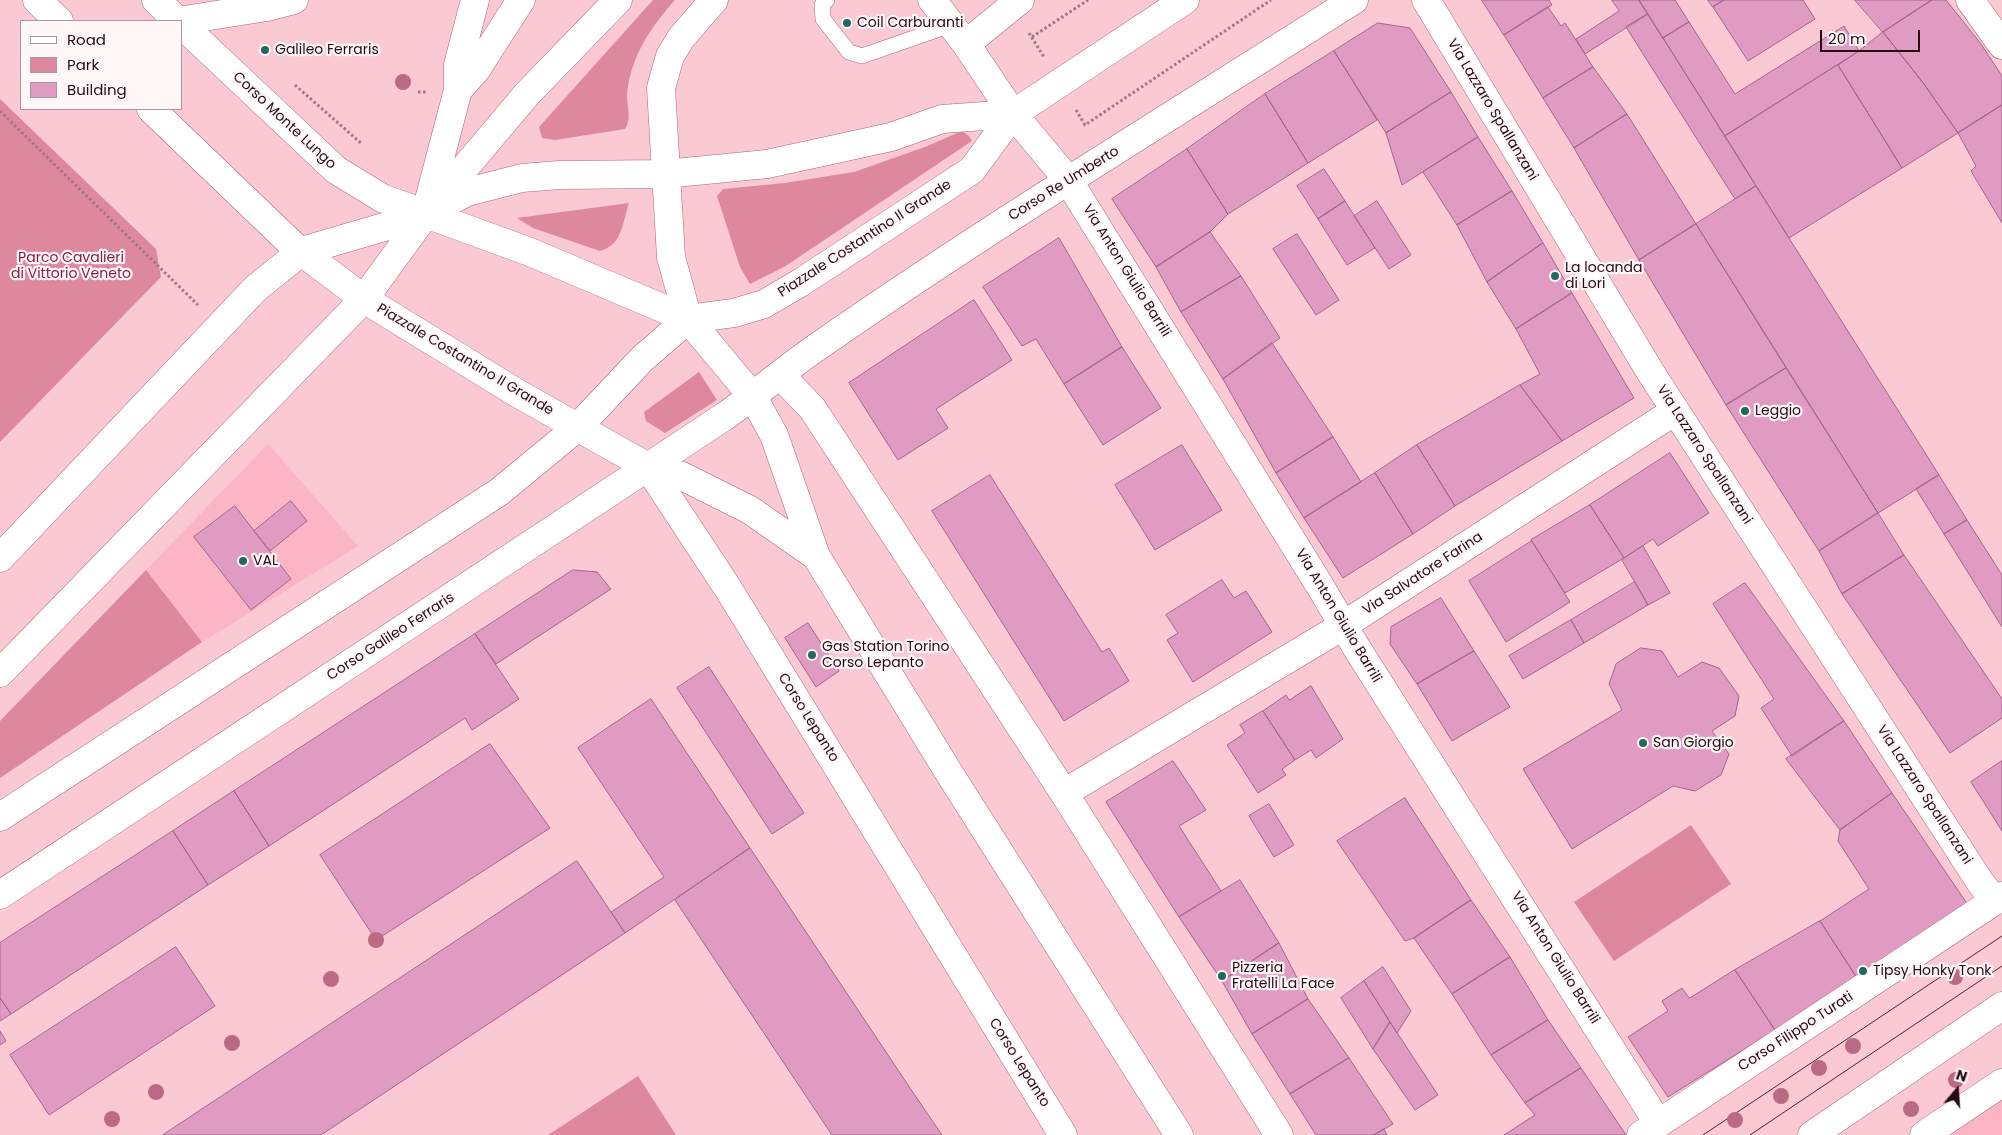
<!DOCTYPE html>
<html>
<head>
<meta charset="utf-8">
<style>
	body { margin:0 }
	#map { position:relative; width:2002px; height:1135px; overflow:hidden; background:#fac9d3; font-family:Poppins,sans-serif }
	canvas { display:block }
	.legend { position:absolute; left:20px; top:20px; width:162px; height:90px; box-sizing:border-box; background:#fff6f8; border:1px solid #a8989c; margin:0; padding:6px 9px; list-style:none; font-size:15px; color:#260b13 }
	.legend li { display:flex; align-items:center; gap:10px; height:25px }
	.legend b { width:25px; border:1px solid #a8989c }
	.north { position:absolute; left:1932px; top:1065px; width:50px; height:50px; -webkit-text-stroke:4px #fff6f8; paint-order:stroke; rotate:18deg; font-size:14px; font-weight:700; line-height:20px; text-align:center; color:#260b13 }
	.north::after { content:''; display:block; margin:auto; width:18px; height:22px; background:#260b13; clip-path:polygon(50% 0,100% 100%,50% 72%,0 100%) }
	.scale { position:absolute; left:1820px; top:30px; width:100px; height:22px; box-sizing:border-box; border:2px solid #260b13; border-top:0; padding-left:6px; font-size:15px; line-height:18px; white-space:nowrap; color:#260b13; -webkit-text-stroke:4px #fff6f8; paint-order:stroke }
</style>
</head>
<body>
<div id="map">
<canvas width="2002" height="1135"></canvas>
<ul class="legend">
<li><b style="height:6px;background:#fff"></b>Road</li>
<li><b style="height:14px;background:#de889d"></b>Park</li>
<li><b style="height:14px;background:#df9bc2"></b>Building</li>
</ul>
<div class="north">N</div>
<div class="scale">20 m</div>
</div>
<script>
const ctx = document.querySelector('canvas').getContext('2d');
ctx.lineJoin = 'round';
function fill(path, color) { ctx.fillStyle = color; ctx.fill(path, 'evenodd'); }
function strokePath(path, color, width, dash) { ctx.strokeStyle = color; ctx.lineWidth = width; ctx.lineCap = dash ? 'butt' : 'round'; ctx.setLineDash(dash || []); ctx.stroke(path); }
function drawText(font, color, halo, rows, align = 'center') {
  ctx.font = font + ' Poppins,sans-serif'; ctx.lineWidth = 4.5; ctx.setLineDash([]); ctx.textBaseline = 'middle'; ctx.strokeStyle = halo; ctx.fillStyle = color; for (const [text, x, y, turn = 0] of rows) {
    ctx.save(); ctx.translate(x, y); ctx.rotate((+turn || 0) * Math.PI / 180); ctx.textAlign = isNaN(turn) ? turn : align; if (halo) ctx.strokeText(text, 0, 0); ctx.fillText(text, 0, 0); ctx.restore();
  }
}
const built = new Path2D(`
	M268,444l90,102 -156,96 -56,-72z
	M2002,1085v50h-71z`);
const green = new Path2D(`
	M653,0h22c-24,27 -45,57 -48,95 0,13 5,23 -2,34l-70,11 -13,-2 -3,-11z
	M0,99l156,150 5,28 -161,165z
	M962,131l7,5 3,5 -188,126 -34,17 -10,-17 -23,-71 6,-7 62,-6 69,-11 71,-25z
	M629,203c-7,21 -6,41 -29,48l-67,-23 -16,-10z
	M699,372l18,28 -52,33 -19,-12 -2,-9z
	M146,570l56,72 -202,136v-57z
	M1691,825l40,59 -117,77 -40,-59z
	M638,1076l38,59h-128z`);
const building = new Path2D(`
	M1482,0h67l3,5 -48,30z
	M1612,0h27l9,14 -63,40 -9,-15 43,-28z
	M1639,0h36l14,22 -26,16z
	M1708,0h16l-11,7z
	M1724,0h79l12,19 -67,42 -35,-54z
	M1855,0h77l-49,32z
	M1932,0h14l35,44 21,32v29l-44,28 -34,-49 -41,-52z
	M1548,7l13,19 4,-3 28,44 -50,31 -39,-63z
	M1648,14l108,172 -21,13 -109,-172z
	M1689,22l46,72 109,-68 15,25 -134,85 -62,-98z
	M1378,23l32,5 41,64 -65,41 -52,-82z
	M1883,32l41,52 34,49 -56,35 -64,-103 21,-14z
	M1334,51l43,69 -69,43 -43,-69z
	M1838,65l64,103 -113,70 -64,-102z
	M1593,67l34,47 -53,34 -31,-50z
	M1451,92l27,45 -76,48 -16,-52z
	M1265,94l43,69 -80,51 -41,-65z
	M2002,105v118l-31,-52 5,-5 -18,-33z
	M1627,114l69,110 -57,36 -65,-112z
	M1478,137l34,54 -55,34 -34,-53z
	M1187,149l41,65 -18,18 -54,35 -44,-68z
	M1324,169l21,32 -27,18 -21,-33z
	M1756,186l183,289 -61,38 -182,-289z
	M1512,191l31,52 -56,39 -30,-57z
	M1345,201l30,47 -28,17 -29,-46z
	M1377,201l34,54 -22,14 -35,-53z
	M1696,224l90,144 -60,37 -87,-145z
	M1210,232l31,44 -60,36 -25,-45z
	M1297,234l42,66 -23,15 -43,-66z
	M1059,238l63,109 -58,37 -28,-45 -14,7 -39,-59z
	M1543,243l29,50 -56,36 -29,-47z
	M1241,276l39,62 -57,41 -42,-67z
	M1572,293l62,105 -72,43 -42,-56 20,-11 -24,-45z
	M974,300l38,60 -76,49 12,19 -50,32 -49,-77z
	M1272,343l61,94 -57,36 -53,-94z
	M1122,347l39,61 -58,37 -39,-61z
	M1786,368l92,145 -59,38 -93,-146z
	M1520,385l42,56 -107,65 -38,-61z
	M1333,437l28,45 -57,36 -28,-45z
	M1182,445l40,65 -67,40 -40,-65z
	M1417,445l38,61 -42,28 -38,-61z
	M1670,453l39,60 -51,33 -5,-7 -29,19 -34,-53z
	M1375,473l38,61 -70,44 -39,-60z
	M990,475l112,177 7,-4 20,33 -65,40 -132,-210z
	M1939,475l28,45 -23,14 -28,-45z
	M291,501l16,20 -37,30 -16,-20z
	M1590,505l34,53 -59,35 -34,-53z
	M235,506l56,73 -40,31 -57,-73z
	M1878,513l26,42 -62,39 -23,-43z
	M1967,520l35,55v52l-58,-93z
	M1532,541l38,61 -64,40 -37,-61z
	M1643,546l27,47 -22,12 -26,-45z
	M1904,555l98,144v19l-52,35 -108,-159z
	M573,570l24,2 14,17 -115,75 -21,-30z
	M1222,580l12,18 12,-7 26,41 -79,50 -26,-42 11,-7 -12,-18z
	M1635,582l13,23 -64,38 -13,-23z
	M1745,583l99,138 -52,35 -31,-48 13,-9 -61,-95z
	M1441,598l33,53 -57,33 -27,-40 1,-17z
	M1571,620l13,23 -61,36 -14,-23z
	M808,623l31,48 -23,16 -31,-49z
	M475,634l44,65 -47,31 -7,-12 -196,128 -35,-55z
	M1641,648l21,3 16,26 24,-15 17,6 20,28 -4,20 -23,15 17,23 -8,21 -26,16 -22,-5 -101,63 -49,-80 99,-59 -13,-26 7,-20z
	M1474,651l36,56 -58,34 -35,-57z
	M709,667l95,146 -32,21 -95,-146z
	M1311,686l32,53 -27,19 -5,-8 -16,10 -32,-49 23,-16 3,5z
	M651,699l99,149 -125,85 -14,-21 53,-35 -86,-129z
	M1263,711l32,49 -13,9 4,6 -28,18 -31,-48 18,-12 -5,-8z
	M1844,721l48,72 -52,37 -54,-71z
	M490,744l60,84 -174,112 -56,-85z
	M1173,761l33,49 -27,16 42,65 -42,26 -73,-115z
	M2002,761v70l-31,-49z
	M234,791l35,55 -61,39 -35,-54z
	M1892,793l78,115 -113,70 -37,-57 49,-32 -31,-48 2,-11z
	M1405,798l66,102 -57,38 -9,3 -68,-100z
	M1269,804l25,41 -20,12 -25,-41z
	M173,831l35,54 -197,129 -11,-16v-55z
	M750,848l162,243 30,44h-110l-157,-235z
	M577,861l48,72 -304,202h-158z
	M1240,880l39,63 -57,38 -43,-64z
	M1471,900l39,57 -58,37 -38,-56z
	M1820,921l37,57 -82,52 -40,-60z
	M1279,943l29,56 -56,35 -30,-53z
	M176,947l39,59 -166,109 -39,-60z
	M1510,957l38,63 -57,35 -39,-61z
	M1383,967l28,44 -14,22 -33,-52z
	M1735,970l40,60 -107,67 -40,-60 40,-26 -6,-10 20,-13 7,10z
	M1364,981l26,41 -17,27 -32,-51z
	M0,998l11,16 -11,7z
	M1308,999l41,59 -59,36 -38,-60z
	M1548,1020l33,48 -56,35 -34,-48z
	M1390,1022l48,73 -23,15 -42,-61z
	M0,1031l6,10 -6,4z
	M1349,1058l44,66 -19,11h-58l-26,-41z
	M1581,1068l45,67h-122l31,-20 -10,-12z
	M1384,1129l3,6h-13z`);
const path = new Path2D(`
	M1029,33l15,24
	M1032,37l56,-37
	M295,85l67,59
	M418,92h8
	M1076,110l9,15 186,-125
	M0,111l198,194`);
const lane = new Path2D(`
	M827,0l-5,5 1,14 26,33 13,4 89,-31`);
const street = new Path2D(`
	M932,0l34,44 47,70 55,66 252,406 36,61 302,476
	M1426,0l225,373 329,509 15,19
	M178,21l89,-14 27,-7
	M966,44l54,-44
	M458,90l18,-20 45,-70
	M780,375l32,33 252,385 215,342
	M648,467l81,123 334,545
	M0,558l255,-269 47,-38 123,-36 33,-125v-25l17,-65
	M1064,793l272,-163 339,-219
	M0,895l722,-477c34,-23 64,-50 98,-73 174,-121 355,-231 534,-345
	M1641,1135l361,-239
	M1924,1135l78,-52`);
const secondary = new Path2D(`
	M37,0l22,21
	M156,0l22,21
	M714,0l-33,38 -11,18 -9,32 10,169 17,62 65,78 21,38 42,121 135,220 228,359
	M1970,0l32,45
	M181,24l155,146 46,28 148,54 158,67 46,-6 30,-9 36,-21 172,-113 41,-56 172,-114
	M151,109l144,138 69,52 153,94 131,74 34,9 68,34 66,46
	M437,208l30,-16 55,-14 37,-3 106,-1 102,-10 124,-27 51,-18 71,-5
	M0,673l364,-374 61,-84 102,-121 91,-94
	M0,817l499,-325 79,-65 64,-68 46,-40
	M1812,1135l190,-129`);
const tram = new Path2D(`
	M1703,1135l299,-199
	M1750,1135l252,-169`);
const trees = [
	[403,82],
	[376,940],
	[1955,977],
	[331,979],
	[232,1043],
	[1853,1046],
	[1819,1068],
	[1956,1080],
	[156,1092],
	[1781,1096],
	[1911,1109],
	[112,1119],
	[1735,1120]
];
const markers = [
	[847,23,5,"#206960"],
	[265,50,5,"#206960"],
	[1555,276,5,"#206960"],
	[1745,411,5,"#206960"],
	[243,561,5,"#206960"],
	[812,655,5,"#206960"],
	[1643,743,5,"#206960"],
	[1863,971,5,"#206960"],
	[1222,976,5,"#206960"]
];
const poiNames = [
	["Coil Carburanti",857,23],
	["Galileo Ferraris",275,50],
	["La locanda",1565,268],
	["di Lori",1565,284],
	["Leggio",1755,411],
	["VAL",253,561],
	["Gas Station Torino",822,647],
	["Corso Lepanto",822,663],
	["San Giorgio",1653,743],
	["Pizzeria",1232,968],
	["Fratelli La Face",1232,984],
	["Tipsy Honky Tonk",1873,971]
];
const streetNames = [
	["Via Lazzaro Spallanzani",1492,110,59],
	["Corso Monte Lungo",284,121,43],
	["Corso Re Umberto",1064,184,-32],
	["Piazzale Costantino Il Grande",865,239,-33],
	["Via Anton Giulio Barrili",1126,271,58],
	["Piazzale Costantino Il Grande",465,360,31],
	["Via Lazzaro Spallanzani",1704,455,57],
	["Via Salvatore Farina",1423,574,-33],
	["Via Anton Giulio Barrili",1338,616,59],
	["Corso Galileo Ferraris",391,637,-33],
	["Corso Lepanto",808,718,58],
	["Via Lazzaro Spallanzani",1924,795,57],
	["Via Anton Giulio Barrili",1555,958,58],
	["Corso Filippo Turati",1796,1032,-33],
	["Corso Lepanto",1019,1063,58]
];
const parkNames = [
	["Parco Cavalieri",71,258],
	["di Vittorio Veneto",71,274]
];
fill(built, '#fbb5c4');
fill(green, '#de889d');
fill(building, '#df9bc2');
strokePath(building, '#a5668b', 1);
strokePath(lane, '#ad6577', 16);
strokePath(street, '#ad6577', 29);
strokePath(secondary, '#ad6577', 29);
strokePath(path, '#9f7881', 3, [2.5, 2.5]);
strokePath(lane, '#fff', 15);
strokePath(street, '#fff', 28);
strokePath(secondary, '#fff', 28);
strokePath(tram, '#462830', 1);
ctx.fillStyle = '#ba6a84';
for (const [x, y] of trees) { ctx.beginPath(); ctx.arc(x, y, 8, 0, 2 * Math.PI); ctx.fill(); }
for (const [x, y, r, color] of markers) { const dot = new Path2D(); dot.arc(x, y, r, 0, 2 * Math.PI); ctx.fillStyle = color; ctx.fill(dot); strokePath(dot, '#fff6f8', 2); }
drawText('14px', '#260b13', '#fff6f8', poiNames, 'left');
drawText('14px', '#260b13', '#fff6f8', streetNames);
drawText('14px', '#861d43', '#fff6f8', parkNames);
</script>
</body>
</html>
